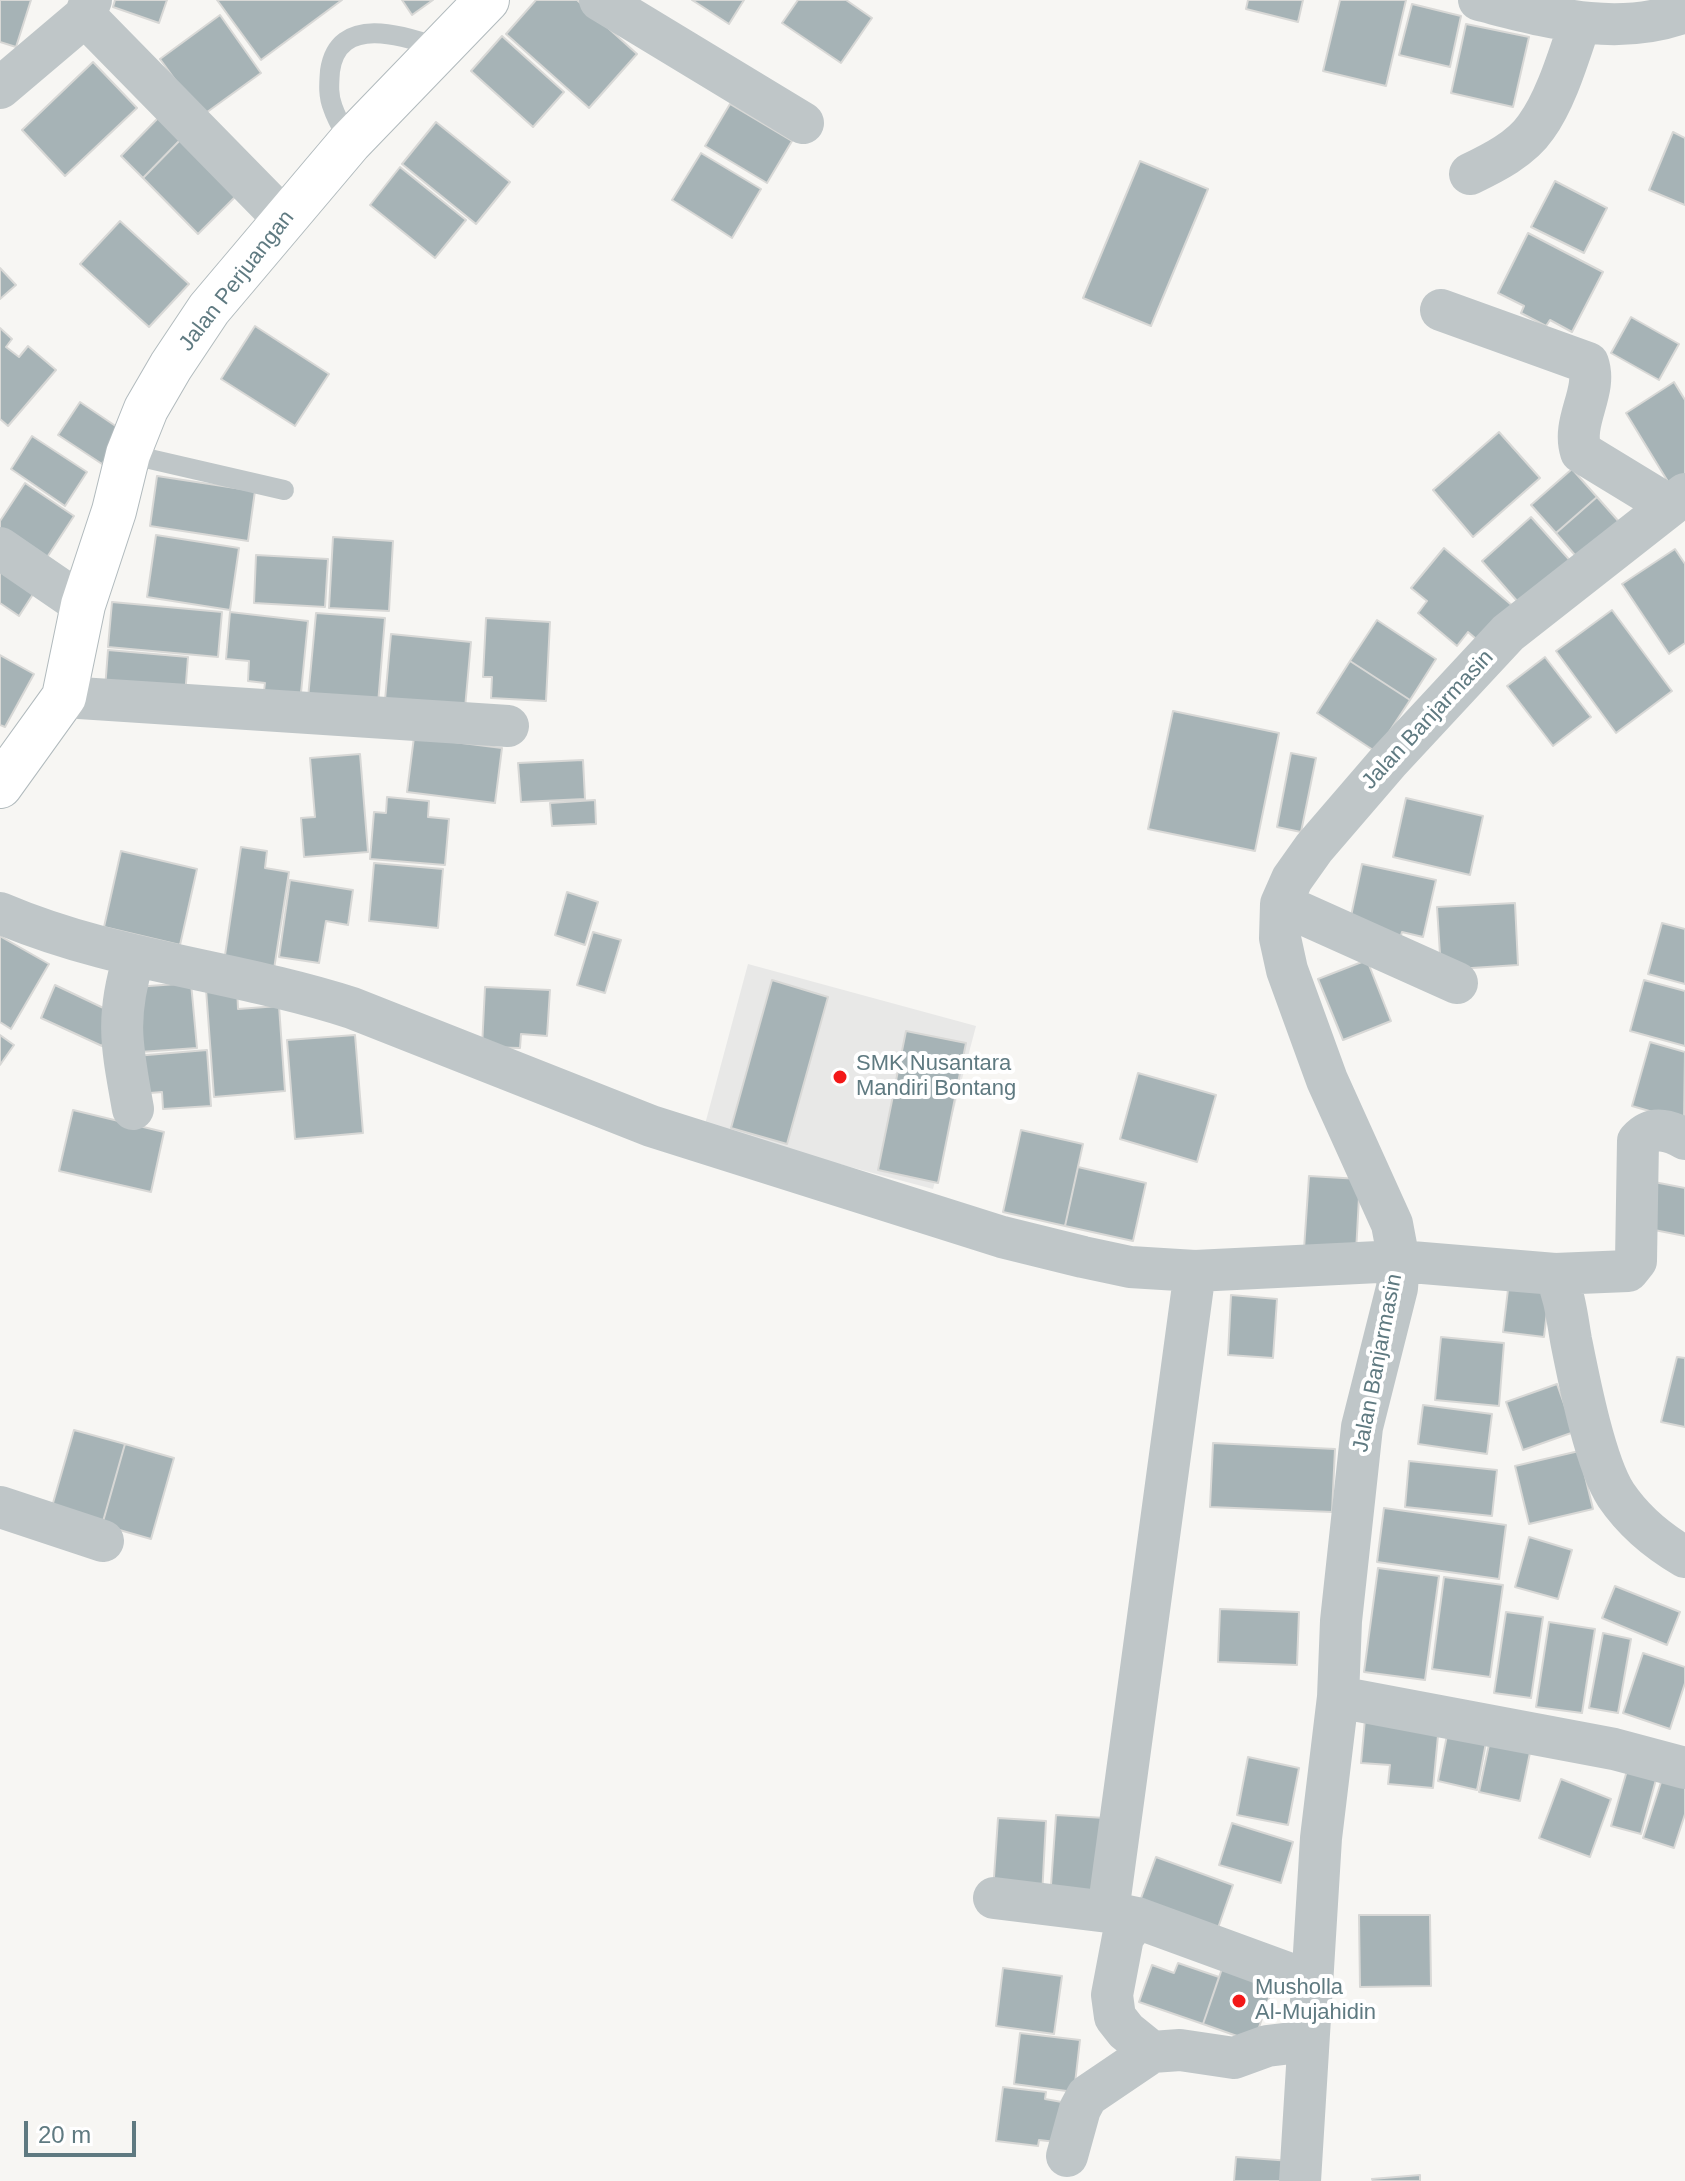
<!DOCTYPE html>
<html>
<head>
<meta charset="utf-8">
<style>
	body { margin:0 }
	#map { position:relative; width:1685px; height:2181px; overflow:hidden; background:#f7f6f3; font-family:Arial,sans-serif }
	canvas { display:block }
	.scale { position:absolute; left:24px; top:2121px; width:112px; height:36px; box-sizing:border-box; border:4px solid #5f7a81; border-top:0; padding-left:10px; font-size:24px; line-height:28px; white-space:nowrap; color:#5f7a81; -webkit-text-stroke:6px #fff; paint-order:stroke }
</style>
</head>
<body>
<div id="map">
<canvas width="1685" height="2181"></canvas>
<div class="scale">20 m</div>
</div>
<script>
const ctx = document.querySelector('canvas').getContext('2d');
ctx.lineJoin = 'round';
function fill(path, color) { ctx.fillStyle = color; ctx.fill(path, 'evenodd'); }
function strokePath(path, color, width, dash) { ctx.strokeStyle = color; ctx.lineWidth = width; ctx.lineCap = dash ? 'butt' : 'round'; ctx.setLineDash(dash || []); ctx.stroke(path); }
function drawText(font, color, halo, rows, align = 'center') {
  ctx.font = font + ' Arial,sans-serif'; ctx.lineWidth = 8; ctx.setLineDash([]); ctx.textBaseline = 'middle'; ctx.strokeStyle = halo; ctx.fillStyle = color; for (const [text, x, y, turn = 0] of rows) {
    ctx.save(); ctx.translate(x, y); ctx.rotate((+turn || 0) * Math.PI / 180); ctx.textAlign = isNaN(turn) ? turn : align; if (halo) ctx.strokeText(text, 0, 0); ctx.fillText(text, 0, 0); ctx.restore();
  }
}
const built = new Path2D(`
	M748,964l228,62 -43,163 -229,-61z`);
const building = new Path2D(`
	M0,0h31l-15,47 -16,-5z
	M115,0h52l-8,23 -46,-16z
	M217,0h125l-81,60z
	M402,0h31l-21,15z
	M536,0h41l60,54 -48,54 -83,-74z
	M692,0h52l-15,24z
	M798,0h48l26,18 -31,45 -59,-40z
	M1248,0h55l-5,22 -52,-13z
	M1340,0h66l-20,86 -63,-15z
	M1412,4l49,12 -11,51 -51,-12z
	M220,15l41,58 -69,50 -16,-42 -16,-22z
	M1466,24l63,13 -16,70 -62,-14z
	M502,36l62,56 -31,35 -62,-56z
	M93,62l44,46 -72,68 -43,-46z
	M730,104l62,37 -25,42 -62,-37z
	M160,116l22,22 -39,40 -22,-22z
	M436,122l74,60 -34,42 -74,-60z
	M1673,132l12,6v67l-36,-15z
	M182,138l56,56 -40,40 -55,-56z
	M701,153l60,36 -29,49 -60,-38z
	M1140,161l68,28 -57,137 -68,-28z
	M400,167l66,53 -31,38 -65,-53z
	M1555,181l52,27 -23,45 -53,-26z
	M120,221l69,63 -40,43 -69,-63z
	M1528,233l75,39 -31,60 -22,-12 -4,6 -25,-13 3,-7 -26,-13z
	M0,268l16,17 -16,14z
	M1631,317l48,27 -20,36 -48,-27z
	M255,326l74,48 -34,52 -74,-47z
	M0,328l12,11 -6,8 13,10 9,-11 28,24 -48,56 -8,-7z
	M1674,382l11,18v76l-15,9 -44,-72z
	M80,402l43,29 -21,33 -44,-29z
	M1499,432l41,46 -67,59 -40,-47z
	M32,436l55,36 -22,34 -54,-37z
	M1572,469l25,28 -41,36 -25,-28z
	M157,476l98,15 -7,50 -98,-15z
	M25,483l49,33 -32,49 -42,-28v-16z
	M1597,497l31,35 -42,36 -30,-35z
	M1531,517l43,48 -49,45 -43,-49z
	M156,535l83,13 -9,62 -83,-13z
	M333,537l60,4 -4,70 -60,-3z
	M1444,548l70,59 -32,37 -14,-12 -11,14 -39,-33 9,-12 -16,-13z
	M1675,549l10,15v79l-16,11 -47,-70z
	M0,555l41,27 -22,34 -19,-13z
	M256,555l72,4 -3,48 -71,-4z
	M112,602l110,10 -4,45 -110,-10z
	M1612,610l60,81 -56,42 -60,-82z
	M230,612l78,9 -8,82 -37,-4 2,-16 -17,-2 1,-20 -23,-2z
	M316,613l69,5 -7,86 -70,-6z
	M486,618l64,4 -4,79 -55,-3 1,-21h-9z
	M1377,620l59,39 -26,41 -60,-39z
	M391,634l80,8 -6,66 -80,-8z
	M108,650l80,7 -3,39 -80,-7z
	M0,655l34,19 -29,53 -5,-2z
	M1545,657l46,60 -38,29 -46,-60z
	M1350,661l60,39 -34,52 -59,-39z
	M1173,711l106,22 -24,118 -107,-22z
	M414,737l88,11 -7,55 -88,-11z
	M1291,753l25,5 -15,74 -24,-5z
	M360,754l8,98 -64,5 -3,-39 14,-1 -5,-59z
	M583,760l2,39 -64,3 -3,-39z
	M387,797l42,4 -1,16 21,2 -4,46 -75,-6 4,-47 12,1z
	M1406,798l77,18 -13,59 -77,-18z
	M595,800l1,24 -44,2 -2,-23z
	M241,847l26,4 -2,17 24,4 -15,97 -50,-7z
	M121,851l76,18 -17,76 -76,-18z
	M374,863l69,6 -5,59 -69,-7z
	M1362,864l74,16 -13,57 -21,-5 -3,10 -49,-21z
	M290,880l63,10 -5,35 -22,-4 -7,42 -40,-6z
	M567,892l31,10 -13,43 -30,-10z
	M1515,903l3,62 -77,5 -4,-63z
	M1662,923l23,6v55l-37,-10z
	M593,932l28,8 -16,53 -28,-8z
	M0,936l49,28 -38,65 -11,-7z
	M1367,960l24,61 -48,19 -25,-61z
	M772,980l56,17 -41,147 -56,-16z
	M1644,980l41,11v55l-55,-15z
	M191,983l6,65 -57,4 -5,-65z
	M55,985l61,29 -14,32 -61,-28z
	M237,986l1,23 41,-3 6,85 -71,6 -8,-108z
	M485,987l65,3 -3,46 -26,-2 -1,14 -38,-1z
	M906,1031l60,12 -28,140 -60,-13z
	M0,1035l14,10 -14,20z
	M355,1035l8,98 -68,6 -8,-99z
	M1650,1042l35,10 -1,69 -52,-15z
	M207,1050l4,56 -48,3 -1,-17 -24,2 -3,-38z
	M1138,1073l78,22 -19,67 -77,-23z
	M73,1110l91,22 -13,60 -92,-21z
	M1021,1130l62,14 -18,82 -62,-14z
	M1078,1167l68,16 -13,58 -68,-15z
	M1309,1176l51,3 -4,73 -52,-3z
	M1654,1182l31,6v48l-41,-8z
	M1509,1281l41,5 -6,51 -41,-5z
	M1231,1295l46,4 -4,59 -45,-3z
	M1441,1337l63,6 -5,63 -64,-6z
	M1677,1357l8,1v69l-24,-5z
	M1557,1384l17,48 -51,18 -17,-48z
	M1423,1405l69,9 -5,40 -69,-10z
	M74,1430l51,14 -23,81 -51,-15z
	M1213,1443l122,6 -3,63 -122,-5z
	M125,1444l49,14 -23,81 -49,-14z
	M1579,1451l14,58 -64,15 -14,-58z
	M1409,1461l88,9 -5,46 -87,-9z
	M1384,1508l122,17 -7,54 -122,-17z
	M1529,1537l43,13 -14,49 -43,-12z
	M1378,1568l61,8 -14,104 -61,-8z
	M1444,1577l59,8 -13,92 -58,-8z
	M1615,1586l65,26 -13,33 -65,-27z
	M1220,1609l79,3 -2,53 -79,-3z
	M1506,1612l37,5 -12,81 -37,-5z
	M1549,1622l46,7 -13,84 -46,-6z
	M1603,1633l28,6 -13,74 -29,-5z
	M1643,1653l42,14v16l-15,46 -47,-16z
	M1365,1719l74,6 -6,63 -45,-4 2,-19 -29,-2z
	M1449,1725l39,7 -11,58 -39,-9z
	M1491,1735l41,8 -12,58 -41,-9z
	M1248,1757l51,11 -11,57 -51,-10z
	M1628,1767l29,9 -16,58 -30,-8z
	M1663,1776l22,7v31l-11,34 -31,-10z
	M1561,1779l50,20 -21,58 -51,-19z
	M1056,1815l49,3 -7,85 -48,-4z
	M998,1818l48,3 -4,75 -49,-4z
	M1232,1823l61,19 -12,41 -62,-18z
	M1156,1857l77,28 -15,43 -78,-27z
	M1359,1915h71l1,71 -71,1z
	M1225,1960l51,18 -22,64 -51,-18z
	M1178,1963l41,14 -16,47 -64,-22 13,-37 22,8z
	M1003,1968l59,8 -8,58 -58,-8z
	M1020,2033l60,7 -6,52 -60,-8z
	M1003,2087l43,5 -1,7 17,3 -6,40 -17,-2 -1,6 -42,-5z
	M1236,2157l56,4 -1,20h-57z
	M1420,2175v6h-47l-1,-2z`);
const lane = new Path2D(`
	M350,142c-6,-11 -13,-22 -17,-34 -5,-12 -4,-24 -3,-37 8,-57 73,-36 109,-23
	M128,454l156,36`);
const street = new Path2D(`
	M91,0l-6,16 200,204
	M600,0l203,123
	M1479,0c68,17 137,38 206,12
	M0,88l85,-72
	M1470,174c23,-11 51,-25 66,-47 20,-27 33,-72 44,-104
	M1441,310l147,53c10,29 -17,58 -7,89l87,53
	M0,548l83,57
	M64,697l444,29
	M1281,904l176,79
	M0,913c115,49 234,57 352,95l299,118 351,111 81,20 47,10 65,4 204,-10 156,13c10,22 12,43 16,66 8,40 24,123 45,155 17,25 43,47 69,62
	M133,1109c-11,-62 -18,-90 1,-152
	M1195,1271l-87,641 29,6 175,64
	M1555,1274l73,-3 8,-10 2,-120c14,-16 31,-11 47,-2
	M0,1507l103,34
	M1338,1697l276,52 71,19
	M994,1898l114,14
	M1137,1918l-14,19 -11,58 3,22 11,14 26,21
	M1067,2156l13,-47 7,-13 65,-44 28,-2 54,8 33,-12 41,-5
	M1300,2181l21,-343 17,-141 3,-76 21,-194 35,-139 2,-27 -7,-37 -65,-144 -40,-110 -7,-32 1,-34 11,-25 22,-31 74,-86 120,-129 177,-139`);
const secondary = new Path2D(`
	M0,786l64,-89 19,-92 31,-94 14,-57 18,-45 25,-43 38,-57 141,-167 137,-142`);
const markers = [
	[840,1077,8,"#f31818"],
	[1239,2001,8,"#f31818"]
];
const streetNames = [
	["Jalan Perjuangan",237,281,-52],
	["Jalan Banjarmasin",1428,720,-47],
	["Jalan Banjarmasin",1378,1363,-79]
];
const poiNames = [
	["SMK Nusantara",856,1064],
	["Mandiri Bontang",856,1089],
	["Musholla",1255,1988],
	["Al-Mujahidin",1255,2013]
];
fill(built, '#e8e8e7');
fill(building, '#a6b3b6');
strokePath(building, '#d8d8d6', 2);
strokePath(secondary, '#b1babd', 46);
strokePath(lane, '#bfc6c8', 20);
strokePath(street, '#bfc6c8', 42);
strokePath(secondary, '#fff', 44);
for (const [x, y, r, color] of markers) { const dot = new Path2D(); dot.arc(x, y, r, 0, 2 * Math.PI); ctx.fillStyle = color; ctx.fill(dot); strokePath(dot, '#fff', 3); }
drawText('22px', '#5f7a81', '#fff', streetNames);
drawText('22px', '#5f7a81', '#fff', poiNames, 'left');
</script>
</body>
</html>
